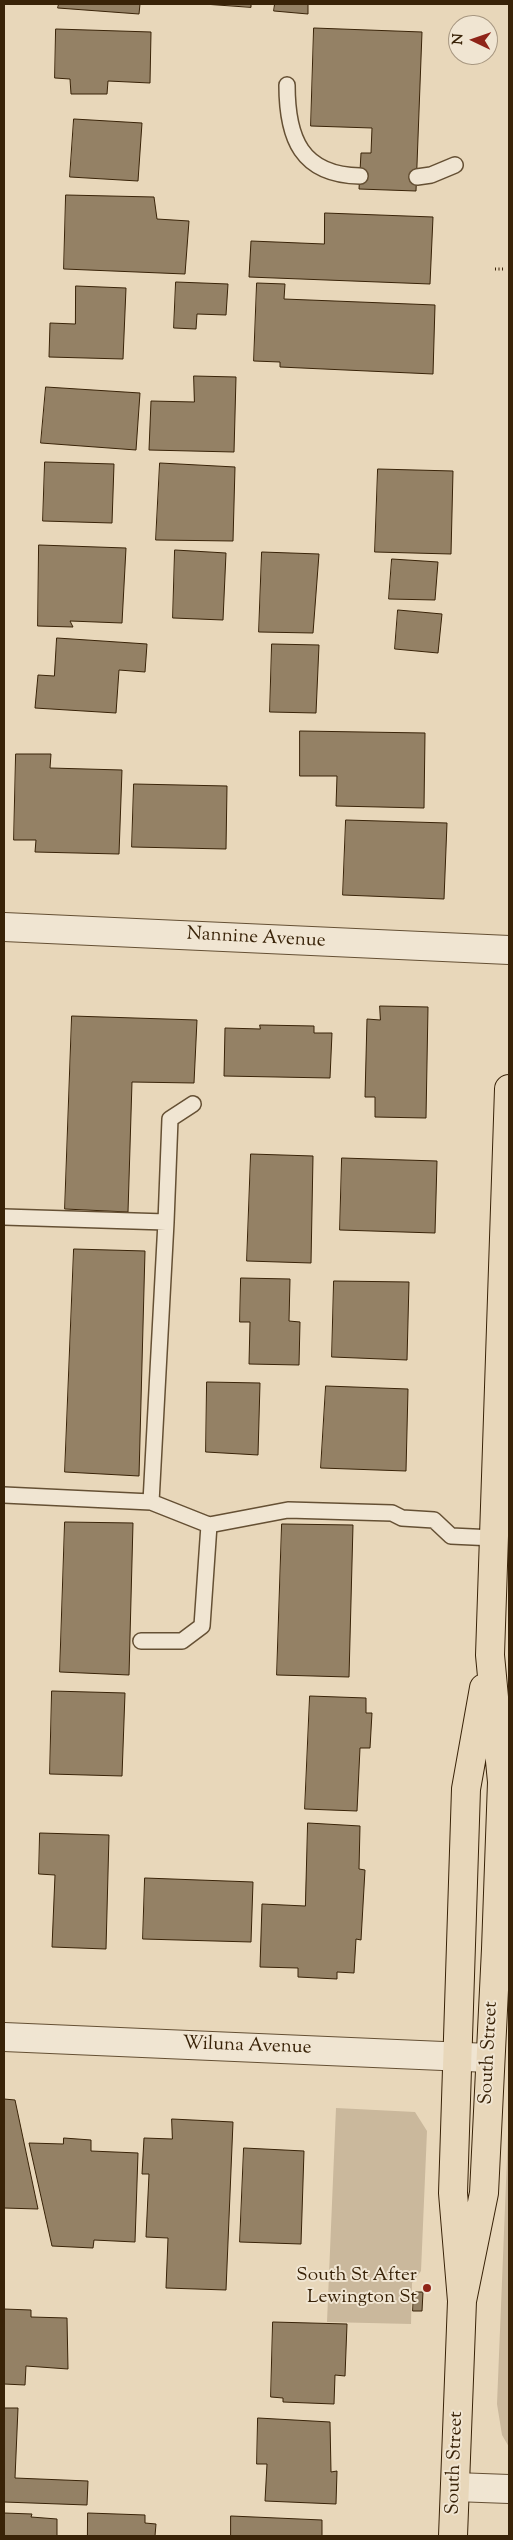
<!DOCTYPE html>
<html>
<head>
<meta charset="utf-8">
<style>
	body { margin:0 }
	#map { position:relative; width:513px; height:2540px; overflow:hidden; background:#e8d7ba; font-family:"Sorts Mill Goudy",serif }
	canvas { display:block }
	.frame { position:absolute; inset:0; border:5px solid #392308; pointer-events:none }
	.north { position:absolute; left:448px; top:15px; width:50px; height:50px; box-sizing:border-box; background:#f0e5d2; border:1px solid #a79781; border-radius:50%; rotate:273deg; font-size:14px; font-weight:700; line-height:20px; text-align:center; color:#392308 }
	.north::after { content:''; display:block; margin:auto; width:18px; height:22px; background:#8f2418; clip-path:polygon(50% 0,100% 100%,50% 72%,0 100%) }
</style>
</head>
<body>
<div id="map">
<canvas width="513" height="2540"></canvas>
<div class="frame"></div>
<div class="north">N</div>
</div>
<script>
const ctx = document.querySelector('canvas').getContext('2d');
ctx.lineJoin = 'round';
function fill(path, color) { ctx.fillStyle = color; ctx.fill(path, 'evenodd'); }
function strokePath(path, color, width, dash) { ctx.strokeStyle = color; ctx.lineWidth = width; ctx.lineCap = dash ? 'butt' : 'round'; ctx.setLineDash(dash || []); ctx.stroke(path); }
function drawText(font, color, halo, rows, align = 'center') {
  ctx.font = font + ' "Sorts Mill Goudy",serif'; ctx.lineWidth = 4; ctx.setLineDash([]); ctx.textBaseline = 'middle'; ctx.strokeStyle = halo; ctx.fillStyle = color; for (const [text, x, y, turn = 0] of rows) {
    ctx.save(); ctx.translate(x, y); ctx.rotate((+turn || 0) * Math.PI / 180); ctx.textAlign = isNaN(turn) ? turn : align; if (halo) ctx.strokeText(text, 0, 0); ctx.fillText(text, 0, 0); ctx.restore();
  }
}
const green = new Path2D(`
	M336,2108l79,4 12,19 -6,140 -9,12 -1,41 -84,-2z
	M509,2109v338l-7,-12 -5,-31z`);
const building = new Path2D(`
	M59,4h81l-1,10 -81,-6z
	M204,4h47v3z
	M275,4h33v10l-34,-3z
	M314,28l108,4 -6,159 -57,-2 2,-36h10l1,-25 -61,-2z
	M56,29l95,3 -1,51 -42,-2 -1,13h-36l-1,-15 -15,-1z
	M74,119l68,4 -4,58 -68,-4z
	M66,195l88,2 3,22 32,2 -4,53 -121,-5z
	M325,213l108,4 -3,67 -181,-7 2,-36 73,3z
	M176,282l52,2 -2,31 -29,-1 -1,15 -22,-1z
	M257,283l28,1 -1,15 151,6 -2,69 -153,-7v-5l-26,-1z
	M76,286l50,2 -3,71 -74,-2 1,-34 25,1z
	M194,376l42,1 -2,75 -85,-2 2,-49 43,1z
	M46,387l94,6 -4,57 -95,-7z
	M45,462l69,2 -2,59 -69,-2z
	M160,463l75,4 -2,74 -77,-1z
	M378,469l75,2 -2,83 -76,-2z
	M39,545l87,3 -4,75 -52,-2 3,6 -35,-1z
	M175,550l51,3 -3,67 -50,-2z
	M262,552l57,2 -6,79 -54,-1z
	M392,559l46,3 -3,38 -46,-1z
	M398,610l44,4 -4,39 -43,-4z
	M57,638l90,6 -2,28 -26,-2 -3,43 -81,-5 3,-33 16,1z
	M272,644l47,1 -3,68 -46,-1z
	M300,731l125,2 -1,75 -88,-2 1,-30h-37z
	M16,754h35l-1,14 72,2 -3,84 -84,-2 1,-12h-22z
	M134,784l93,2 -1,63 -94,-2z
	M346,820l101,3 -3,76 -101,-4z
	M380,1006l48,1 -2,111 -51,-1v-20h-10l2,-78 13,1z
	M72,1016l125,4 -3,63 -62,-1 -4,130 -63,-3z
	M260,1025l54,1v7h18l-2,45 -106,-2 1,-48 35,1z
	M251,1154l62,2 -2,107 -64,-2z
	M342,1158l95,3 -2,72 -95,-3z
	M74,1249l71,2 -6,225 -74,-4z
	M241,1278l49,1 -1,42 11,1 -1,43 -50,-1 1,-42h-10z
	M334,1281l75,1 -2,78 -75,-3z
	M207,1382l53,1 -2,72 -52,-3z
	M326,1386l82,3 -2,82 -85,-3z
	M65,1522l68,1 -4,152 -69,-3z
	M282,1524l71,1 -4,152 -72,-2z
	M52,1691l73,2 -3,83 -72,-2z
	M310,1696l56,2v15h6l-2,35h-10l-3,63 -52,-2z
	M308,1823l52,3 -1,43 6,1 -4,70 -5,-1 -2,34 -17,-1v7l-39,-2v-9l-38,-1 2,-63 43,2z
	M40,1833l69,2 -3,114 -54,-2 3,-72 -16,-1z
	M145,1878l108,4 -2,60 -108,-3z
	M4,2099l11,1 23,109 -34,-1z
	M172,2119l61,3 -7,168 -60,-2 2,-50 -22,-1 3,-63h-7l2,-36 28,1z
	M64,2138l27,2v11l47,2 -3,89 -41,-2 -1,8 -41,-2 -23,-103 34,1z
	M244,2148l60,3 -3,93 -61,-2z
	M414,2292h9l-1,19h-9z
	M4,2309l27,1v7l36,1 1,51 -42,-3 -1,19 -21,-1z
	M273,2322l74,2 -2,52 -10,-1 -1,29 -51,-2v-4l-12,-1z
	M4,2408h14l-3,70 73,3 -1,24 -83,-3z
	M258,2418l72,4 1,50 6,-1 -1,33 -71,-3 2,-37h-10z
	M4,2513l28,1 -1,3 26,2v17h-53z
	M88,2513l57,2v8l11,1 -1,12h-78h10z
	M231,2516l91,4v16h-91z`);
const path = new Path2D(`
	M495,269h10`);
const lane = new Path2D(`
	M287,85c0,53 14,90 73,91
	M417,177l14,-2 24,-10
	M4,1217l162,5 -15,280 -147,-7
	M166,1222l4,-103 23,-15
	M209,1525l79,-15 104,3 10,5 32,2 17,16 43,2
	M141,1641h41l20,-15 7,-101 -58,-23`);
const street = new Path2D(`
	M4,927l505,23
	M4,2037l485,21
	M455,2487l54,2`);
const primary = new Path2D(`
	M462,2301l22,-108 12,-244 6,-167 -12,-127 19,-566
	M453,2536l9,-235 -9,-108 13,-404 18,-101`);
const markers = [
	[427,2288,5,"#8f2418"]
];
const streetNames = [
	["Nannine Avenue",256,939,3],
	["Wiluna Avenue",247,2047,2],
	["South Street",490,2053,-87],
	["South Street",456,2463,-88]
];
const poiNames = [
	["South St After",417,2277],
	["Lewington St",417,2299]
];
fill(green, '#cab89c');
fill(building, '#948165');
strokePath(building, '#392308', 1);
strokePath(lane, '#655034', 18);
strokePath(street, '#655034', 30);
strokePath(primary, '#392308', 30);
strokePath(path, '#392308', 3, [1, 2.5]);
strokePath(lane, '#f0e5d2', 15);
strokePath(street, '#f0e5d2', 28);
strokePath(primary, '#e8d7ba', 28);
for (const [x, y, r, color] of markers) { const dot = new Path2D(); dot.arc(x, y, r, 0, 2 * Math.PI); ctx.fillStyle = color; ctx.fill(dot); strokePath(dot, '#f0e5d2', 2); }
drawText('19px', '#392308', '#f0e5d2', streetNames);
drawText('19px', '#392308', '#f0e5d2', poiNames, 'right');
</script>
</body>
</html>
